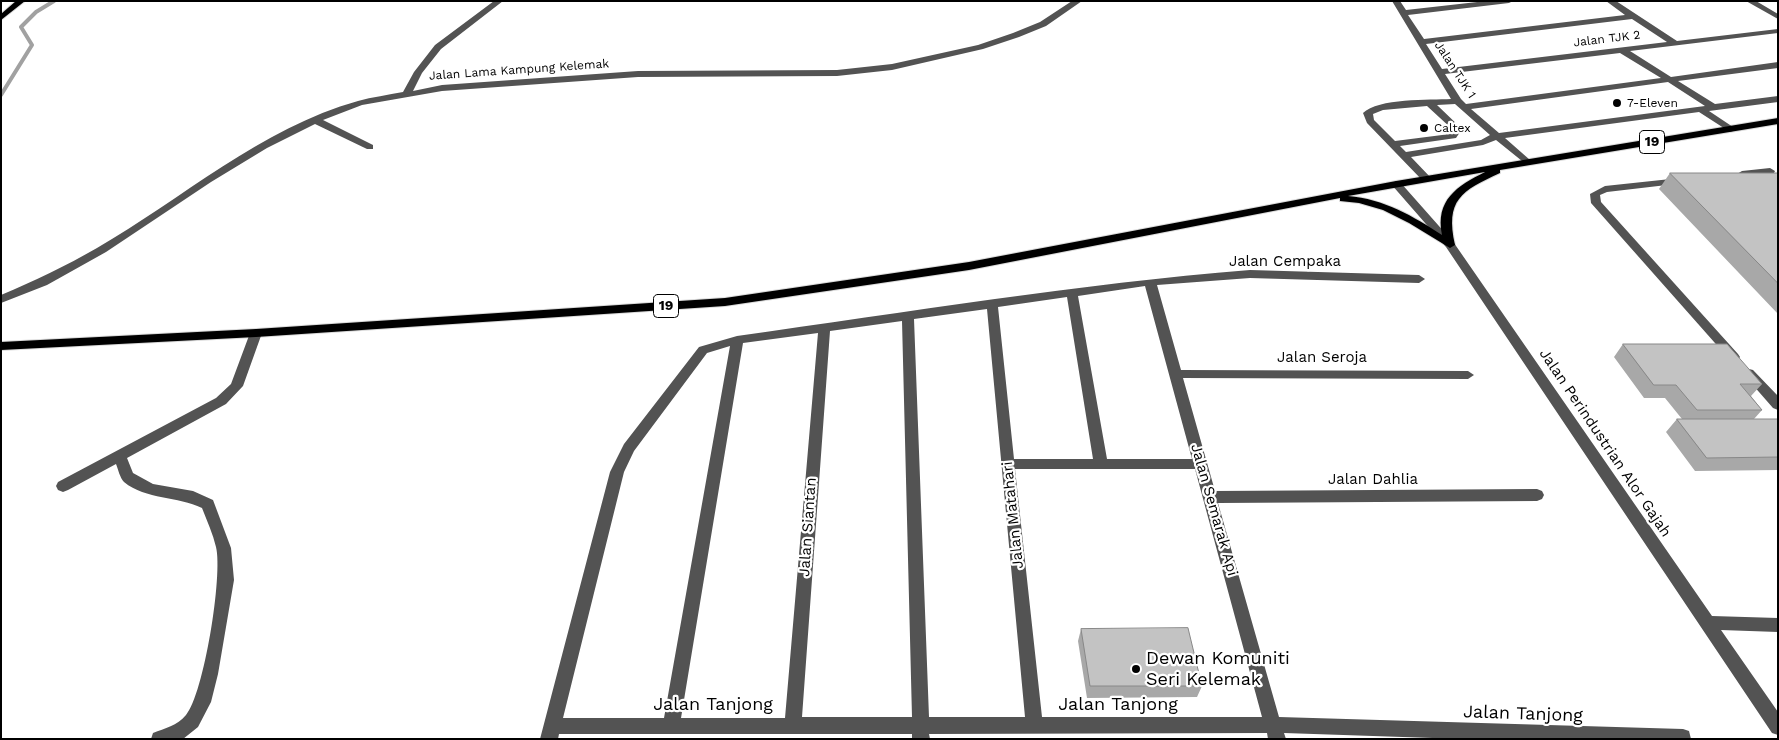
<!DOCTYPE html>
<html>
<head>
<meta charset="utf-8">
<style>
	body { margin:0 }
	#map { position:relative; width:1779px; height:740px; overflow:hidden; background:#fff; font-family:"Work Sans",sans-serif }
	canvas { display:block }
	.frame { position:absolute; inset:0; border:2px solid #000; pointer-events:none }
</style>
</head>
<body>
<div id="map">
<canvas width="1779" height="740"></canvas>
<div class="frame"></div>
</div>
<script>
const ctx = document.querySelector('canvas').getContext('2d');
ctx.lineJoin = 'round';
function strokePath(path, color, width, dash) { ctx.strokeStyle = color; ctx.lineWidth = width; ctx.lineCap = dash ? 'butt' : 'round'; ctx.setLineDash(dash || []); ctx.stroke(path); }
function fill(path, color) { ctx.fillStyle = color; ctx.fill(path, 'evenodd'); }
function drawText(font, color, halo, rows, align = 'center') {
  ctx.font = font + ' "Work Sans",sans-serif'; ctx.lineWidth = 4.5; ctx.setLineDash([]); ctx.textBaseline = 'middle'; ctx.strokeStyle = halo; ctx.fillStyle = color; for (const [text, x, y, turn = 0] of rows) {
    ctx.save(); ctx.translate(x, y); ctx.rotate((+turn || 0) * Math.PI / 180); ctx.textAlign = isNaN(turn) ? turn : align; if (halo) ctx.strokeText(text, 0, 0); ctx.fillText(text, 0, 0); ctx.restore();
  }
}
const stream = new Path2D(`
	M1,95l31,-50 -11,-18 15,-15 18,-11`);
const minor = new Path2D(`
	M494,1h9l-62,48 -19,24 -9,18 29,-6 196,-14 199,-1 55,-6 86,-19 35,-12 27,-11 32,-21h10l-36,25 -27,11 -36,12 -91,21 -55,6 -199,1 -196,14 -80,14 -39,15 50,25v4h-6l-52,-25 -48,24 -56,34 -105,70 -59,33 -46,18v-8c33,-14 65,-29 96,-47 85,-49 164,-120 261,-147 14,-4 30,-6 45,-9l11,-20 21,-27z
	M1392,1h8l6,9 80,-9h27l-4,2 -101,12 16,24 201,-24 -19,-14h10l61,40 101,-12v4l-148,18 41,26 107,-15v6l-100,13 37,23 63,-8v6l-69,9 24,16v4l-3,1 -31,-20 -194,26 25,22 2,2 -5,3 -31,-25 -13,5 -72,12 21,22 -1,2h-8l-56,-58 -4,-10c15,-15 67,-13 88,-14zM1632,19l35,23 -225,27 -16,-25zM1620,53l41,25 -195,26 -5,-5 -16,-25zM1668,82l37,24 -206,27 -28,-24zM1455,104l35,31 -9,5 -75,12 -6,-6 56,-8 6,-9 -25,-24zM1427,106l25,23 -2,5 -55,7 -21,-21 -1,-6 10,-4z
	M1746,1h10l22,13v5z
	M1770,168l5,3 -1,2 -32,4 -5,-3 5,-3z
	M1680,178l5,3 -1,2 -77,9 -7,3 1,7 137,152 2,3 -2,3h-8l-139,-157 -1,-9 15,-8z
	M1396,181l4,1 54,61 258,373 66,2v14l-57,-2 57,82v23l-6,-2 -326,-486 -55,-63z
	M1250,270l169,5 6,4 -6,4 -169,-5 -93,7 24,85 287,1 6,4 -6,4 -285,-1 32,113 322,-2 5,2 2,4 -2,4 -5,2 -319,2 61,214 404,12 6,2 2,8h-229l-178,-6 2,6h-18l-1,-6 -338,1 1,5h-18v-5h-353l-1,5h-18l70,-267 14,-28 75,-97 38,-11c171,-24 341,-52 513,-66zM1145,286l47,173h-85l-29,-163zM1067,297l26,162h-79l-16,-152zM987,309l38,408h-96l-15,-398zM902,321l10,396h-110l28,-386zM818,333l-33,385h-104l62,-375zM730,346l-66,372h-101l61,-246 10,-21 73,-98zM1015,469h180l67,248h-220z
	M256,329l6,4 -19,53 -17,18 -99,54 6,15 20,11 40,7 20,9 18,48 3,32 -16,94 -7,28 -13,25 -15,12h-32l2,-6c12,-5 24,-7 33,-18 18,-21 37,-140 30,-168 -3,-13 -9,-26 -14,-39 -24,-12 -56,-8 -78,-26 -4,-4 -6,-13 -8,-18l-48,26 -5,2 -5,-2 -2,-4 2,-4 158,-84 15,-14 19,-51z
	M1749,369l4,1 25,26v14l-5,-2 -28,-32 -2,-3z`);
const major = new Path2D(`
	M16,1h9l-24,19v-6z
	M1778,118v6l-278,46v3c-39,18 -55,27 -45,72l-5,3 -41,-25 -26,-13 -24,-7 -19,-2v-3l-371,72 -244,36 -469,31 -255,13v-8l255,-13 469,-31 244,-36 427,-81zM1485,172c-28,14 -50,28 -43,63 -29,-19 -58,-36 -94,-39z`);
const wall = new Path2D(`
	M1670,173h108v141l-119,-125z
	M1623,344l139,40 -11,12 11,14 -8,9h24v51l-83,1 -29,-39 11,-13h5l-17,-21h-21l-30,-41z
	M1081,629l121,57 -5,11 -110,1 -9,-57z`);
const building = new Path2D(`
	M1670,173h108v110z
	M1623,344h104l35,40h-22l22,26h-65l-21,-25h-22z
	M1677,419h101v38l-71,1z
	M1188,628l14,58h-112l-9,-57z`);
const markers = [
	[1617,103,5,"#000"],
	[1424,128,5,"#000"],
	[1136,669,5,"#000"]
];
const farStreetnames = [
	["Jalan TJK 2",1607,39,-7],
	["Jalan Lama Kampung Kelemak",519,70,-4],
	["Jalan TJK 1",1455,70,57]
];
const farPoinames = [
	["7-Eleven",1627,103],
	["Caltex",1434,128]
];
const shields = [
	[1652,142,25],
	[666,306,25]
];
const shieldNames = [
	["19",1652,142],
	["19",666,306]
];
const streetNames = [
	["Jalan Cempaka",1285,262],
	["Jalan Seroja",1322,358],
	["Jalan Perindustrian Alor Gajah",1605,443,56],
	["Jalan Dahlia",1373,480],
	["Jalan Semarak Api",1214,510,74],
	["Jalan Matahari",1013,515,-96],
	["Jalan Siantan",808,527,-86]
];
const nearPoinames = [
	["Dewan Komuniti",1146,659],
	["Seri Kelemak",1146,680]
];
const nearStreetnames = [
	["Jalan Tanjong",713,705],
	["Jalan Tanjong",1118,705],
	["Jalan Tanjong",1523,714,2]
];
strokePath(stream, '#a1a1a1', 4);
strokePath(major, '#dbdbdb', 2);
fill(minor, '#535353');
fill(major, '#000');
fill(wall, '#a8a8a8');
fill(building, '#c3c3c3');
strokePath(building, '#888', 1);
for (const [x, y, r, color] of markers) { const dot = new Path2D(); dot.arc(x, y, r, 0, 2 * Math.PI); ctx.fillStyle = color; ctx.fill(dot); strokePath(dot, '#fff', 2); }
drawText('12px', '#000', '#fff', farStreetnames);
drawText('12px', '#000', '#fff', farPoinames, 'left');
for (const [x, y, w] of shields) { const box = new Path2D(); box.roundRect(x - w / 2, y - 11.5, w, 23, 4); ctx.fillStyle = '#fff'; ctx.fill(box); strokePath(box, '#000', 1); }
drawText('bold 14px', '#000', null, shieldNames);
drawText('15px', '#000', '#fff', streetNames);
drawText('18px', '#000', '#fff', nearPoinames, 'left');
drawText('18px', '#000', '#fff', nearStreetnames);
</script>
</body>
</html>
